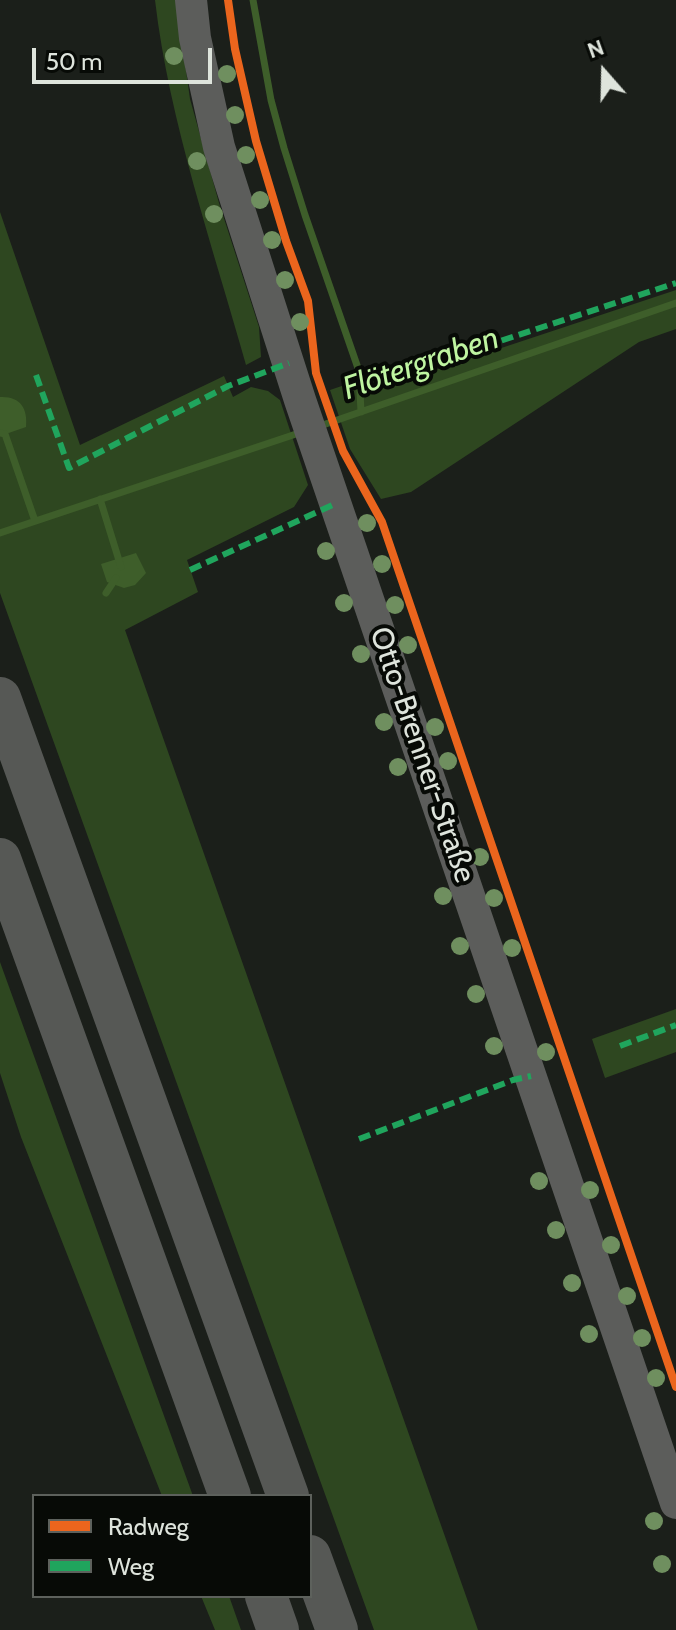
<!DOCTYPE html>
<html>
<head>
<meta charset="utf-8">
<style>
	body { margin:0 }
	#map { position:relative; width:676px; height:1630px; overflow:hidden; background:#1b1f1a; font-family:Cabin,sans-serif }
	canvas { display:block }
	.legend { position:absolute; left:32px; top:1494px; width:280px; height:104px; box-sizing:border-box; background:#070a06; border:2px solid #5d615c; margin:0; padding:10px 14px; list-style:none; font-size:24px; color:#dee4dc }
	.legend li { display:flex; align-items:center; gap:16px; height:40px }
	.legend b { width:40px; border:2px solid #5d615c }
	.north { position:absolute; left:564px; top:32px; width:80px; height:80px; -webkit-text-stroke:6px #070a06; paint-order:stroke; rotate:340deg; font-size:22px; font-weight:700; line-height:32px; text-align:center; color:#dee4dc }
	.north::after { content:''; display:block; margin:auto; width:28px; height:36px; background:#dee4dc; clip-path:polygon(50% 0,100% 100%,50% 72%,0 100%) }
	.scale { position:absolute; left:32px; top:48px; width:180px; height:36px; box-sizing:border-box; border:4px solid #dee4dc; border-top:0; padding-left:10px; font-size:24px; line-height:28px; white-space:nowrap; color:#dee4dc; -webkit-text-stroke:6px #070a06; paint-order:stroke }
</style>
</head>
<body>
<div id="map">
<canvas width="676" height="1630"></canvas>
<ul class="legend">
<li><b style="height:10px;background:#eb651d"></b>Radweg</li>
<li><b style="height:10px;background:#20a55d"></b>Weg</li>
</ul>
<div class="north">N</div>
<div class="scale">50 m</div>
</div>
<script>
const ctx = document.querySelector('canvas').getContext('2d');
ctx.lineJoin = 'round';
function fill(path, color) { ctx.fillStyle = color; ctx.fill(path, 'evenodd'); }
function strokePath(path, color, width, dash) { ctx.strokeStyle = color; ctx.lineWidth = width; ctx.lineCap = dash ? 'butt' : 'round'; ctx.setLineDash(dash || []); ctx.stroke(path); }
function drawText(font, color, halo, rows, align = 'center') {
  ctx.font = font + ' Cabin,sans-serif'; ctx.lineWidth = 8; ctx.setLineDash([]); ctx.textBaseline = 'middle'; ctx.strokeStyle = halo; ctx.fillStyle = color; for (const [text, x, y, turn = 0] of rows) {
    ctx.save(); ctx.translate(x, y); ctx.rotate((+turn || 0) * Math.PI / 180); ctx.textAlign = isNaN(turn) ? turn : align; if (halo) ctx.strokeText(text, 0, 0); ctx.fillText(text, 0, 0); ctx.restore();
  }
}
const green = new Path2D(`
	M155,0h21l14,99 29,104 40,124 2,30 -15,8c-33,-118 -77,-244 -91,-365z
	M0,212l80,233 144,-69 9,21 18,-10 17,4 12,9 28,85 -14,22 -107,53 11,32 -73,38 353,1000h-104l-374,-1037z
	M676,290v39l-37,13 -228,150 -30,7 -31,-50 -20,-59 41,-14 67,-7z
	M0,962l193,534h-31l-141,-359 -21,-64z
	M676,1009v43l-71,26 -13,-39z
	M201,1596h28l12,34h-26z`);
const water = new Path2D(`
	M0,397c20,-1 28,11 26,30l-26,9z
	M136,553l10,20 -11,12 -11,3 -17,-6 -6,-18z`);
const stream = new Path2D(`
	M253,0l18,100 13,48 21,67 54,156 2,41
	M317,427l359,-124
	M0,433l5,1 30,87
	M100,499l21,68
	M0,533l302,-101
	M106,593l10,-15`);
const secondary = new Path2D(`
	M191,0l4,38 24,109 81,253 376,1103`);
const highway = new Path2D(`
	M0,698l288,798
	M0,859l230,637
	M310,1556l27,74
	M266,1596l12,34`);
const quiet = new Path2D(`
	M36,375l33,93 159,-82 61,-23
	M382,380l294,-97
	M190,570l147,-67
	M620,1046l56,-21
	M359,1139l154,-59 18,-4`);
const cycleway = new Path2D(`
	M228,0l7,49 21,92 30,100 22,60 8,72 27,78 39,71 294,865`);
const trees = [
	[174,56],
	[227,74],
	[235,115],
	[246,155],
	[197,161],
	[260,200],
	[214,214],
	[272,240],
	[285,280],
	[300,322],
	[367,523],
	[326,551],
	[382,564],
	[344,603],
	[395,605],
	[408,645],
	[361,654],
	[384,722],
	[435,727],
	[448,761],
	[398,767],
	[480,857],
	[443,896],
	[494,898],
	[460,946],
	[512,948],
	[476,994],
	[494,1046],
	[546,1052],
	[539,1181],
	[590,1190],
	[556,1230],
	[611,1245],
	[572,1283],
	[627,1296],
	[589,1334],
	[642,1338],
	[656,1378],
	[654,1521],
	[662,1564]
];
const streetNames = [
	["Otto-Brenner-Straße",422,755,71]
];
const waterNames = [
	["Flötergraben",421,364,-19]
];
fill(green, '#2e4720');
fill(water, '#3e5e2a');
strokePath(stream, '#3e5e2a', 7);
strokePath(secondary, '#5c5d5b', 32);
strokePath(highway, '#565855', 42);
strokePath(quiet, '#20a55d', 6, [12, 6]);
strokePath(cycleway, '#eb651d', 8);
ctx.fillStyle = '#6f8f5f';
for (const [x, y] of trees) { ctx.beginPath(); ctx.arc(x, y, 9, 0, 2 * Math.PI); ctx.fill(); }
drawText('30px', '#dee4dc', '#070a06', streetNames);
drawText('italic 32px', '#bff5a1', '#070a06', waterNames);
</script>
</body>
</html>
